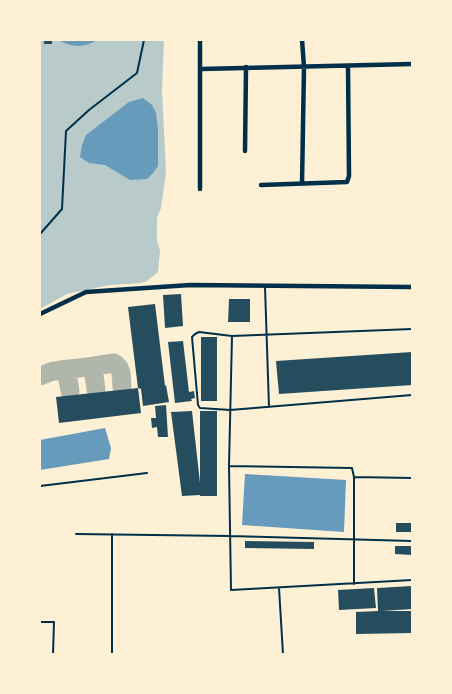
<!DOCTYPE html>
<html>
<head>
<meta charset="utf-8">
<style>
	body { margin:0 }
	#map { position:relative; width:452px; height:694px; overflow:hidden; background:#fdf0d5; font-family:"IBM Plex Sans",sans-serif }
	canvas { display:block }
	.frame { position:absolute; inset:0; border:41px solid #fdf0d5; pointer-events:none }
</style>
</head>
<body>
<div id="map">
<canvas width="452" height="694"></canvas>
<div class="frame"></div>
</div>
<script>
const ctx = document.querySelector('canvas').getContext('2d');
ctx.lineJoin = 'round';
function fill(path, color) { ctx.fillStyle = color; ctx.fill(path, 'evenodd'); }
function strokePath(path, color, width, dash) { ctx.strokeStyle = color; ctx.lineWidth = width; ctx.lineCap = dash ? 'butt' : 'round'; ctx.setLineDash(dash || []); ctx.stroke(path); }
const green = new Path2D(`
	M40,40h124l-2,50 4,82 -5,36 -4,10v22l3,11 -2,21 -11,9 -6,2 -31,2 -43,9 -27,15z`);
const water = new Path2D(`
	M61,40h37c-14,7 -22,8 -36,2z
	M143,98l9,7 4,8 2,17v36l-5,7 -6,6 -17,1 -25,-15 -16,-2 -9,-6 2,-12 4,-10 43,-33z
	M105,428l6,20 -2,11 -69,11v-30z
	M245,474l101,6 -2,52 -102,-7z`);
const taxiway = new Path2D(`
	M88,367l26,-4c9,5 7,15 8,24
	M60,370l28,-3 3,1 3,7 2,15
	M40,376l13,-5h11l3,3 3,17`);
const building = new Path2D(`
	M44,40h8v4h-8z
	M181,294l2,32 -18,2 -2,-33z
	M229,299h21v23h-22z
	M155,304l10,82 1,-1 3,17 -26,4 -2,-17 -3,-1 -10,-81z
	M201,337h16v64h-16z
	M183,341l6,51 5,-1 1,7 -4,1 1,2 -17,2 -7,-61z
	M412,352v33l-133,9 -3,-33z
	M138,388l3,25 -82,10 -3,-26z
	M166,405l2,32h-10l-1,-10 -5,1 -1,-10h5l-1,-12z
	M192,411l8,72v-72h17v85h-17v-1l-18,1 -11,-84z
	M396,523h16v9h-16z
	M245,541l69,1v7l-69,-1z
	M395,546h17v9l-17,-1z
	M412,586v23l-30,2h30v22l-56,1v-22l22,-1 -1,-23z
	M374,588l2,20 -37,2 -1,-20z`);
const service = new Path2D(`
	M40,234l22,-25 4,-78 23,-21 48,-37 7,-33
	M265,287l4,120
	M232,336l-33,-4 -4,2 -3,3 6,68 2,3 30,2 182,-15
	M229,466l3,-130 180,-7
	M412,478l-58,-1 -2,-9 -123,-2 2,124 181,-10
	M40,486l107,-13
	M76,534l154,2 182,5
	M354,584v-107
	M279,588l4,66
	M40,622h14l-1,32
	M112,654v-120`);
const minor = new Path2D(`
	M200,40v149
	M201,69l211,-5
	M245,151l1,-84
	M302,184l2,-117 -2,-27
	M261,185l86,-3 2,-6 -1,-110
	M40,314l46,-22 104,-7 222,2`);
fill(green, '#b9caca');
fill(water, '#669bbc');
strokePath(taxiway, '#b1b6ab', 19);
fill(building, '#264d5e');
strokePath(service, '#003049', 2);
strokePath(minor, '#003049', 4.5);
</script>
</body>
</html>
